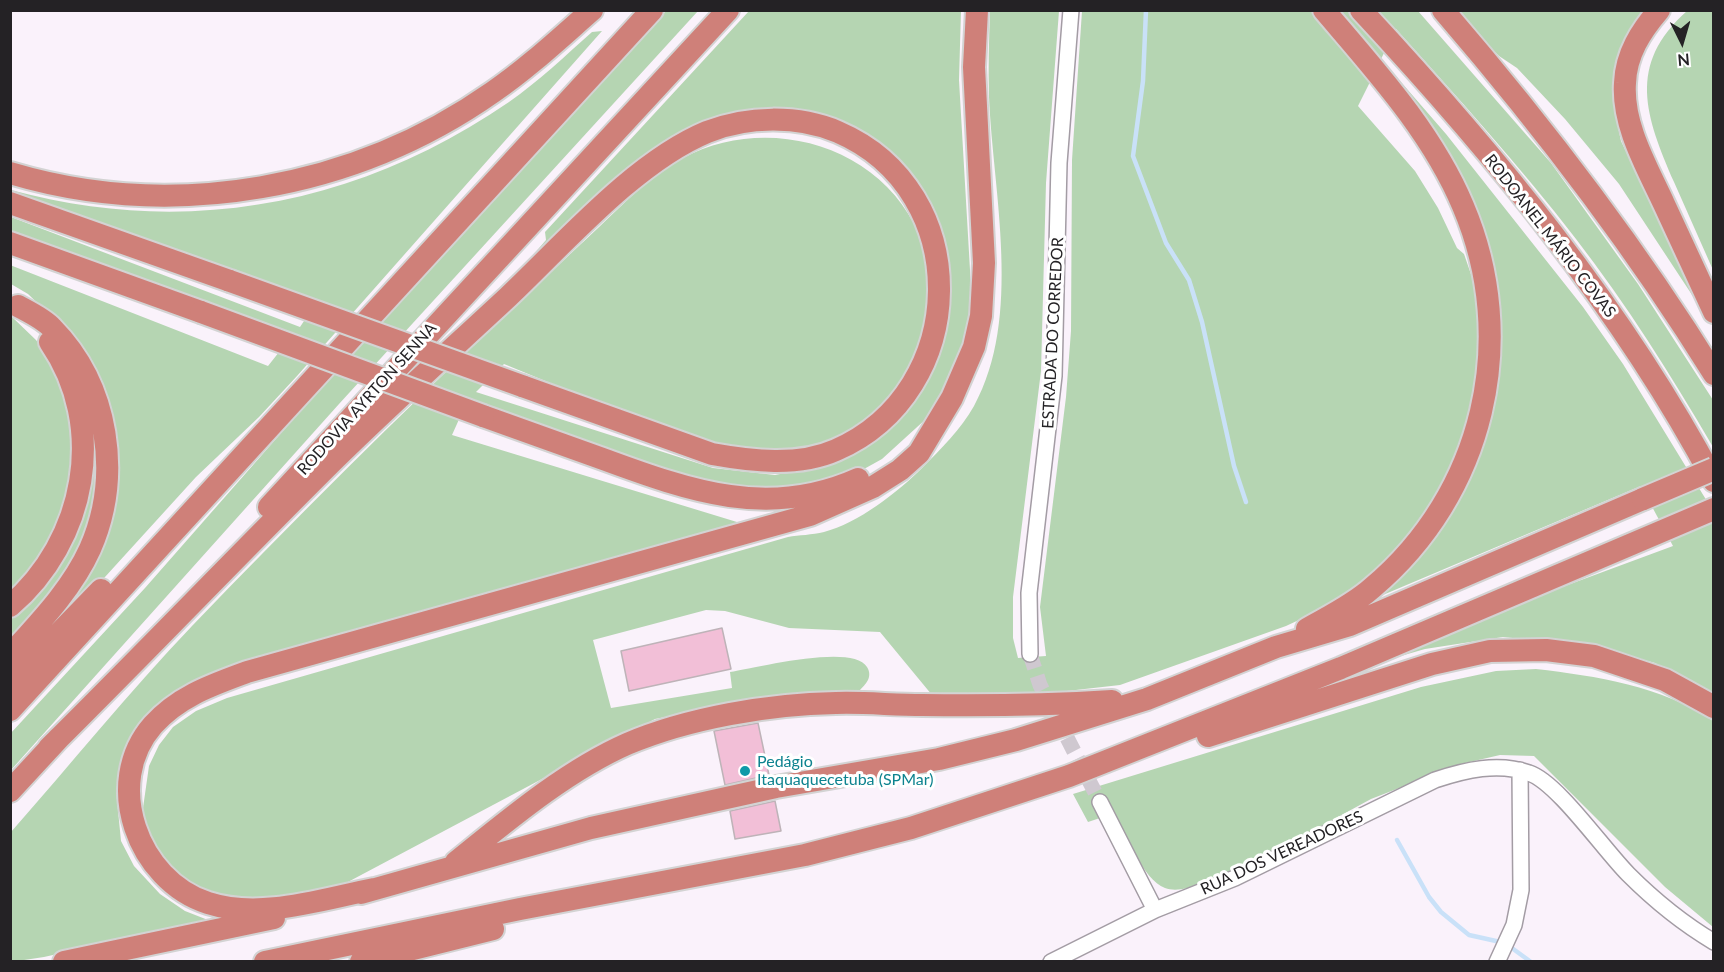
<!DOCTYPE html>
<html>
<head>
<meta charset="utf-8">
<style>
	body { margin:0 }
	#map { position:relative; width:1724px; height:972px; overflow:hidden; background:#faf2fb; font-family:Lato,sans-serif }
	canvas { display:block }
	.frame { position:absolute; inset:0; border:12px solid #242225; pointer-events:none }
	.north { position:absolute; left:1652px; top:12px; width:60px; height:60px; -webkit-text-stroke:4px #fff; paint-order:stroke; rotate:175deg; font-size:16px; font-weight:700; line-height:24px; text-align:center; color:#242225 }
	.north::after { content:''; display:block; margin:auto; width:21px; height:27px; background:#242225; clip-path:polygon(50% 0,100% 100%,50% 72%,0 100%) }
</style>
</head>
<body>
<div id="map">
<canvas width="1724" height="972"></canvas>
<div class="frame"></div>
<div class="north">N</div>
</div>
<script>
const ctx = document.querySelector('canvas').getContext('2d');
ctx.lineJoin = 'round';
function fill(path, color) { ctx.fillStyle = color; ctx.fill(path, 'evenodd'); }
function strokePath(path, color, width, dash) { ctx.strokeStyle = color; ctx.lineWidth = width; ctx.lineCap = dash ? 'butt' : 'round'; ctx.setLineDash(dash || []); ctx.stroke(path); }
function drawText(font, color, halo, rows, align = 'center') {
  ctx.font = font + ' Lato,sans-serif'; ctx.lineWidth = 6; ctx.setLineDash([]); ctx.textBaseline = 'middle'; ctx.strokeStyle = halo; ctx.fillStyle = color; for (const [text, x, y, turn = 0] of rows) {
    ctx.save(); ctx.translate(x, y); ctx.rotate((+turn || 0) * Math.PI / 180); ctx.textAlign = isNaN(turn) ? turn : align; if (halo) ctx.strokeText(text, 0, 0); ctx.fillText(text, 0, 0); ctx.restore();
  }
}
const green = new Path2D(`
	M666,11h32l-359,393 -328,366 -1,-36 135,-146 173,-197z
	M749,11h212l-2,69 11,190v36l-5,32 -21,59 -17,21 -45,41 -27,15 -56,17 -93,-5 -241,-80 -13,29 298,91 -460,128 -152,79 -15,25 -7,32 5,51 13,25 26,28 25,17 23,9 -164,37 -33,5v-130c60,-68 118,-140 181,-206 102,-106 206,-210 313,-310 31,-30 62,-59 93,-88 26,-25 54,-53 85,-70 80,-43 189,-16 231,66 16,32 20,103 3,134 -38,67 -95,102 -173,96 -25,-2 -61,-21 -86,-29 -52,-19 -103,-40 -154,-61l-28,28 237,76 62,7 57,-11 28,-13 24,-18 34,-40 15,-23 8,-25 2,-83 -63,-100 -72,-34 -99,3 -202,154 39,-45 -1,-8z
	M990,11h69l-13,172 -5,188 -28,226v41l5,20 28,-2 -6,-49 26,-210 5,-66 1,-171 10,-149h336l133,152 87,121 75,116v47c-42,-72 -86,-142 -137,-208 -56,-73 -119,-142 -180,-210l-15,30 65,75 137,173 40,57 90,147v187l-58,-35 -58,-16 -94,-10 -78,12 -76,22 70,-31 254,-94 -32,-60 -270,114 94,-115 15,-33 12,-39 8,-80 -3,-44 -118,-225 -21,42 57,65 23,37 19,40 7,6 10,29 5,42v37l-5,37 -22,66 -31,58 -39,46 -51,36 -45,21 -166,59 -106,12 -82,-2 -52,-63 -91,-4 -64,-17 -19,-1 -113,30 18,68 121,-20 -2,-16c26,-4 123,-29 137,-5 6,10 -1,17 -8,24l-66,2 -138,26 -309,164 -74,16 -25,1 -46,-9 -39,-29 -17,-36 -2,-18 6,-42 10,-21 14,-18 23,-16 31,-13 561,-161c11,-2 24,-2 36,-5 34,-9 73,-39 98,-64 19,-19 39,-39 52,-62 49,-89 19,-213 15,-309 -1,-29 0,-58 1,-86z
	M1454,11h192c-36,34 -35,84 -25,130l79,166 -81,-123 -54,-65 -48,-51 -18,-12z
	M1687,11h26v259c-13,-29 -26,-59 -39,-88 -28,-65 -48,-117 13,-171z
	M602,31l-305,345 -38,41 -63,60 -162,178 21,-35 58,-151 -56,-147 -29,-28 -17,-10 -1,-19 258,101 19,-24 -276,-103v-22l289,110 16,-24 -305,-104v-9c176,48 348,15 498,-88 30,-21 56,-46 83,-70z
	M11,316l25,24 19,26 11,31 9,64 -17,70 -47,65z
	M87,394l14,81 -16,73 -74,102v-35l52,-57z
	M1536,669c60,7 126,17 177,52v206l-48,-40 -131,-131 -34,-1 -39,9 -90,35 -81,44 -92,43c-10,2 -23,6 -33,2 -22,-8 -40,-55 -50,-75l-27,9 -15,-28 348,-107 75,-16z`);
const stream = new Path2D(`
	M1146,10l-3,71 -10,75 33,87 23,37 13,42 32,144 12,36
	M1397,840l32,57 12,15 28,23 36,8 26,19`);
const building = new Path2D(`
	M722,628l9,41 -102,22 -8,-40z
	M758,723l11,52 -44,10 -11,-54z
	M775,801l6,30 -46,8 -5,-28z`);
const minorTunnel = new Path2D(`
	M1030,654l10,31 60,117`);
const minor = new Path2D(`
	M1030,654l-1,-61 25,-217 5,-213 12,-153
	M1100,802l55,108
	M1051,962l104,-52 80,-32 200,-98c30,-10 63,-18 94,-7 28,9 75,77 99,101 26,26 54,49 86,68
	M1497,962l17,-37 7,-35 -1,-120`);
const highway = new Path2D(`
	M1361,10c133,143 261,298 353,471
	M1443,10c99,115 191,235 271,364
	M1659,10c-18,21 -33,44 -34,73 -3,42 22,84 39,121 17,36 33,72 50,108
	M10,173c164,49 345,16 483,-81 35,-24 67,-54 99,-82
	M10,203l220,78
	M10,243l191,69
	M483,416c40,14 80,29 120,43 87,32 166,60 255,20
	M269,507l459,-497
	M10,606c76,-65 98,-180 40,-264
	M1307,629c21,-12 46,-24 65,-41 112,-94 148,-248 91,-382 -31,-74 -88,-136 -139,-196
	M10,655c29,-32 62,-66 80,-106 32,-73 19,-163 -38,-221 -8,-9 -23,-16 -34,-22
	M10,684l91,-94
	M10,710l642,-700
	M1208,736l224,-72 58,-13 56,-1 48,6 71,24 49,27
	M49,748c97,-96 191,-195 287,-290 56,-55 115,-108 172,-161 57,-54 127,-135 199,-165 40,-16 91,-17 131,0 137,59 133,259 -2,318 -38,17 -85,11 -124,4l-190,-68
	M10,791l49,-53
	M456,862c52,-42 110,-91 171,-118 61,-26 143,-40 209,-41 28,-1 57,2 86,2 64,1 127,0 190,-4
	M374,889c-52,10 -113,31 -166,14 -70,-22 -106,-120 -55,-178 26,-29 59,-40 94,-53l563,-157 63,-28 27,-17 19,-17 33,-55 22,-51 7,-31 3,-53 -10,-196 3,-57
	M361,893l230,-65 185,-41 163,-28 77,-19 131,-41 129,-52 74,-22 293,-126
	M64,962l210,-44
	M265,962l255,-53 285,-54 106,-27 158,-52 272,-108 373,-159
	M361,962l132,-33`);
const highwayBridge = new Path2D(`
	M230,281l292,105
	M201,312l282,104
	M1643,499l71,-30`);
const markers = [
	[745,771,6,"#0f9aa8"]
];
const streetNames = [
	["RODOANEL MÁRIO COVAS",1550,236,52],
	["ESTRADA DO CORREDOR",1053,333,-87],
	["RODOVIA AYRTON SENNA",367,399,-48],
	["RUA DOS VEREADORES",1282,853,-25]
];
const cultureNames = [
	["Pedágio",757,762],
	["Itaquaquecetuba (SPMar)",757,780]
];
fill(green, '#b5d5b2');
strokePath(stream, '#c9e1f8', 4.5);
fill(building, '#f2bfd7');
strokePath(building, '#beb3b8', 1.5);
strokePath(minorTunnel, '#cfc8d0', 15, [15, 8]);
strokePath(minor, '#a39ca4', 18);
strokePath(highway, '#d3d3d3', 26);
strokePath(minor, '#fff', 15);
strokePath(highway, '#cf8079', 22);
strokePath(highwayBridge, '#d3d3d3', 26, []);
strokePath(highwayBridge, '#cf8079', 22);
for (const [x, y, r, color] of markers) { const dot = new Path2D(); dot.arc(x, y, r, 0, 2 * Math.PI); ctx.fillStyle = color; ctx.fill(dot); strokePath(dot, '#fff', 2); }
drawText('16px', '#242225', '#fff', streetNames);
drawText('16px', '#0d838f', '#fff', cultureNames, 'left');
</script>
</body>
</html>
